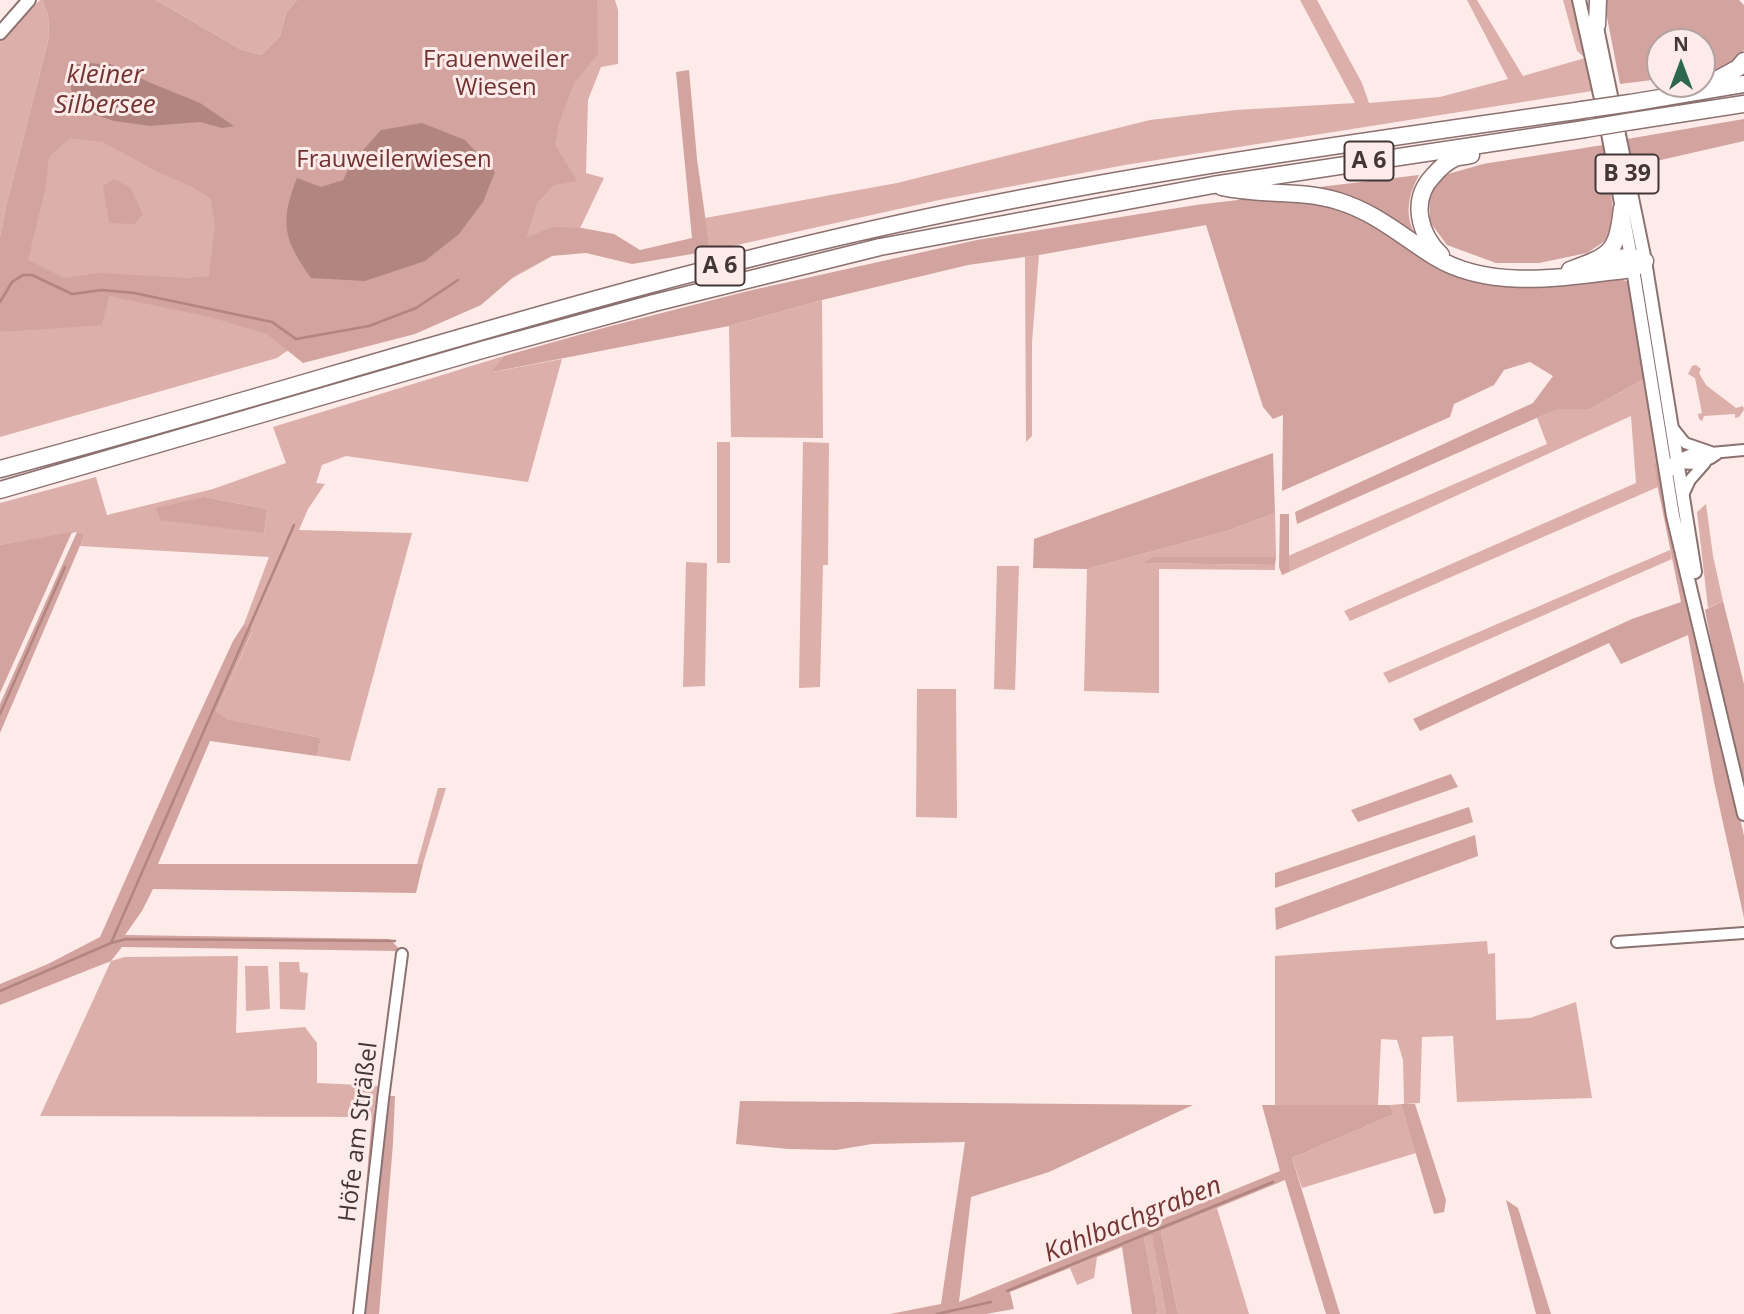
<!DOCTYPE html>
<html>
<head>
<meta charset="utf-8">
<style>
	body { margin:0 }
	#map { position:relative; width:1744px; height:1314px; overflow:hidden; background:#fcebe9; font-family:"Open Sans",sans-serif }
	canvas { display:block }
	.north { position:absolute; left:1646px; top:28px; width:70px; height:70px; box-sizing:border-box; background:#fcebe9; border:2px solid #b2a3a1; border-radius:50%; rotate:0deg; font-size:19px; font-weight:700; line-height:28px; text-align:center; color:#423736 }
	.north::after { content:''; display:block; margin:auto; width:24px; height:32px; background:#2e6750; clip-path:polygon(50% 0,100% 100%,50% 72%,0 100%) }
</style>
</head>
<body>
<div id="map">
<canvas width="1744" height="1314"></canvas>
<div class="north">N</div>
</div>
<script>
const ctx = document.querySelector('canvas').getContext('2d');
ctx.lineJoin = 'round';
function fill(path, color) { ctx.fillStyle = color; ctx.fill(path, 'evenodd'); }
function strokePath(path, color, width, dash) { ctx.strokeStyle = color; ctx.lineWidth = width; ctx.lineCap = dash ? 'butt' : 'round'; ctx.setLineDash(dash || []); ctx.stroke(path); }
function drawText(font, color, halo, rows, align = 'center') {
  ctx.font = font + ' "Open Sans",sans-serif'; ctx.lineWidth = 6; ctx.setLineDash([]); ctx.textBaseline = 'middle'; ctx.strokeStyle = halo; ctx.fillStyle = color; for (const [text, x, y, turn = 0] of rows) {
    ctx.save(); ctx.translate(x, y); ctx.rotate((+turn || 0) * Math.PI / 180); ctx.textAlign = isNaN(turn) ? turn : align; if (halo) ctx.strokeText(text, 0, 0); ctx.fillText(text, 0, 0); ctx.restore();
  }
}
const green = new Path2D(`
	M40,0h2l6,14 1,23 -43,169 -6,31v-195z
	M156,0h141l-11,13 -6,23 -19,19 -21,-6z
	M324,0h291l3,10v54l-17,3 -13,33 -2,73 18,5 -32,67 -70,39 -215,67 -10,7 -277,79v-105l23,-3 -23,-1 52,-255 215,-11z
	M1300,0h17l45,83 7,20 71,-6 68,-18 -41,-79h10l46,76 62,-18 -8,-7 -14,-51h10l12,47 7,44 -467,74 -186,35 -229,51 -5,-33 192,-35 253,-63 86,-10 119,-7z
	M1039,255l-7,87v94l-6,6 -1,-185z
	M822,300l1,138 -92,-1 -2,-111z
	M504,356l-11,16 69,-13 -34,123 -182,-26 -24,9 -6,18 9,1 -17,25 -9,21 113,3 -62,228 -33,-5 4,-18 -96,-19 -9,-8 36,-79 -8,-8 25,-67 -189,-11 5,-12 -8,-2 -77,13v-42l96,-26 11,38 106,-26 73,-26 -13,-36zM205,497l62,12 -3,24z
	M1696,365l5,4 -2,4 7,12 30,23 7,-2 1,4 -5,7 -4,1v-4l-31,2 -2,5 -3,-2 -1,-5 4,-1 -7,-35 -7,-4 4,-8z
	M1646,378l13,85 -6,2 5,22 -308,134 -6,-10 292,-128 -5,-67 -342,156 -1,-16 259,-112 -10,-26 20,-10 33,1z
	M717,442h13v121h-13z
	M803,442l26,1 -1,122h-5l-3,122 -21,1z
	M1706,504l7,52 10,45 -15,7 -11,-96z
	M1275,513l1,44h-124l-7,6 130,2v5l-116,-1v124l-75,-2 3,-122 140,-38z
	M1670,550l2,9 -283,124 -6,-10z
	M686,562l21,1 -2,123 -22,1z
	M997,566h22l-4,124 -21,-1z
	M917,689h39l1,129 -41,-1z
	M438,788h8l-23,76h-6z
	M1487,941l1,13 7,-1 1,67 34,-2 46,-16 16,96 -135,4 -4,-66 -31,1 -2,66 -16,1 -1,-44 -6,-20 -16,-1 -3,66h-103v-149z
	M238,956l-2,77 69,-6 12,16v40l64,3 -9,31 -332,-1 71,-155 14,-4z
	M279,962h20l1,10 8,1 -3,37 -25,-1z
	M245,966h23l2,43 -24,2z
	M1401,1104l15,49 -114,35 -10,-30 102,-44 -4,-9z
	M1217,1208l32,106h-71l-17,-83z
	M1152,1234l14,80h-10l2,-1 -14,-75z
	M1097,1257l-3,21 -17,7 -7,-17z`);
const forest = new Path2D(`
	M42,0h114l84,49 21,6 19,-19 6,-23 11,-13h300l1,54 -24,29 -15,40 -4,22 22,36 -23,4 -17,18 -11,35 26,-11 30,1 32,6 26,16 52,-12 -16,-166 13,-2 8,89 13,92 -78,13 -46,-11 -35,3 -34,18 -36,31 -66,29 -112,29 -36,-29 -57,-17 -101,-21 -7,29 -102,7v-95l6,-31 43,-169 -1,-23zM92,63l19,1 122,61 -11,3 -22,-6 -50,4 -36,-5 -37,-57zM70,138l33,4 53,29 37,16 18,12 4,27 -6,50 -22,2 -88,-5 -34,5 -37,-18 17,-70 4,-33zM351,164l132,38 -24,32 -34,27 -104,-74 22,-7z
	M1607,0h132l5,5v45c-8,14 -26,22 -42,24v-32h-42v37l-40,5 -14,-72z
	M1744,119v22l-114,26 -3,-28z
	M1603,145l12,76 -7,18 -21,14 -48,10h-43l-49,-18 -17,-23 -1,-27 7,-11 12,-10 35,-10z
	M1419,175c-11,21 -15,40 -3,61 -38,-30 -56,-40 -105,-48z
	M114,179l16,9 13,26 -8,10 -26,-1 -6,-37z
	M1286,198c24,4 51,7 73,17 37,18 69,46 107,62 15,7 36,7 53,9 30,5 86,-22 110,-3l17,95 -56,31h-33l-260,115 -2,-12 238,-109 20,-27 -23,-14 -26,8 -10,15 -40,19 -4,13 -168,74 1,-76 -10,4 -10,-12 -57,-182 -167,30 -71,10 -146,35 -93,26 -237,46 12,-16 103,-29 141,-36 229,-51 219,-35 50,-6z
	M1273,453l2,60 -48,18 -140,38 -54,-1 1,-29z
	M1659,463l85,373v82l-30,-136 -26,-147 -67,29 -12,-21 -189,88 -7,-12 219,-100 49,-17 -28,-138z
	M205,497l62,12 -3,24 -103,-13 -5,-12z
	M1280,514h9v58l-7,3 -3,-8z
	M72,532l-72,161v-148z
	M77,532l8,2 -85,199v-29z
	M1152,557h124l-1,8 -131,-2z
	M1723,601l21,83v105l-18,-72 -21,-107z
	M244,624l8,7 -36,80 10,8 95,19 -4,18 -107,-15 -52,123h265l-7,29 -263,-4 -11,22 -17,24 265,4 11,12 -279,-4 -11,14 -111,44v-21l48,-20 52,-27 86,-194 47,-102z
	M1451,774l7,13 -100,35 -7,-12z
	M1469,807l4,15 -198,66v-15z
	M1475,835l3,21 -202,74 -1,-22z
	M379,1096h16l-2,47 -14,171h-24l17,-197z
	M740,1101l453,4 -144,67 -78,25 -12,105 321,-131 -18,-66h128l4,9 -102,44 48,156h-14l-41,-134 -124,51 17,83h-12l-14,-79 -8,3 14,75 -2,1h-24l-10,-67 -112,45 4,17 -28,5h-96l51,-10 24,-162 -93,2 -36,6 -47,-1 -53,-5z
	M1401,1104h14l31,96 -2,12 -10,2z
	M1506,1200l12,8 33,106h-15z`);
const water = new Path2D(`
	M92,63l19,1 40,19 49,20 34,23 -12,2 -22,-6 -50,4 -36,-5 -31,-10 -11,-17 -3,-17 8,-13z
	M422,123l43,17 30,32 -12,30 -24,32 -34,27 -60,20 -54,-3c-27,-38 -32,-55 -14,-100l24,9 22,-7 8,-16 30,-34z`);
const stream = new Path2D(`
	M0,302l12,-20 11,-7h9l40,19 30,-4 32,3 138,29 24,17 73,-13 47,-18 42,-28
	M0,714l65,-147
	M111,943l15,-4 269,2
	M0,991l111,-48 183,-418
	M1007,1291l266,-109
	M937,1314l54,-12`);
const minor = new Path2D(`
	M1673,428l12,15 26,9
	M1674,462c17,3 28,3 43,-8
	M1667,474l15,-16 7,-3 55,-5
	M1683,495l7,-15 15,-17
	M1617,942l127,-9
	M359,1314l24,-215 19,-145`);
const major = new Path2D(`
	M1579,0l26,117 26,140 42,259 71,298
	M1595,18l50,243 50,311
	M0,33l29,-33`);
const highway = new Path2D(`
	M1597,25l1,-25
	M1705,86l33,-18 6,-7
	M1630,103l114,-19
	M1633,121l111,-17
	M1222,187c38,9 78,2 116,14 37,11 65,36 97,56 57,35 136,19 198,12l12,-8
	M1441,255c-22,-21 -31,-55 -8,-79 6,-7 13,-14 22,-18 5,-1 11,-2 16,-3
	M1599,259l32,-2 14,4
	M1570,270c41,-15 47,-17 52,-62
	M0,469c292,-78 579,-174 874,-240 233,-53 472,-85 708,-119
	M0,490l482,-140 172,-47 226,-56 333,-62 372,-56`);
const highwayBridge = new Path2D(`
	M1582,110l48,-7
	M1585,129l48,-8`);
const shields = [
	[1369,161,49],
	[1627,174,63],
	[720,266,49]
];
const shieldNames = [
	["A 6",1369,161],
	["B 39",1627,174],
	["A 6",720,266]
];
const parkNames = [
	["Frauenweiler",496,60],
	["Wiesen",496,88],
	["Frauweilerwiesen",394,160]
];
const streetNames = [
	["Höfe am Sträßel",359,1132,-83]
];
const waterNames = [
	["kleiner",105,76],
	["Silbersee",105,106],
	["Kahlbachgraben",1133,1220,-22]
];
fill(green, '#dcafab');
fill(forest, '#d2a39f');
fill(water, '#b28581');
strokePath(stream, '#b28581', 2.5);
strokePath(minor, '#8b716f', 14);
strokePath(major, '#8b716f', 16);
strokePath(highway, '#8b716f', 19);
strokePath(minor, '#fff', 10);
strokePath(major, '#fff', 12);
strokePath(highway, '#fff', 16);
strokePath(highwayBridge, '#8b716f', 19, []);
strokePath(highwayBridge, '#fff', 16);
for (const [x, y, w] of shields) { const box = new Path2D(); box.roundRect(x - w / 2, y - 19.5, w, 39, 5); ctx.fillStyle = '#fcebe9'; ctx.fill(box); strokePath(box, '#423736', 2); }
drawText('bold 23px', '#423736', null, shieldNames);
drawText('24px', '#703331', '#fcebe9', parkNames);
drawText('24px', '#423736', '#fcebe9', streetNames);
drawText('italic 26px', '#723533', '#fcebe9', waterNames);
</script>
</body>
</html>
